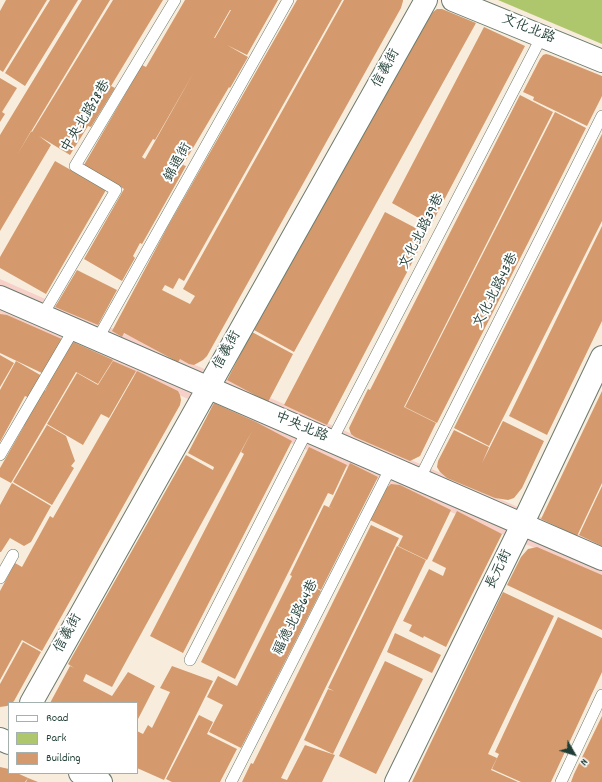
<!DOCTYPE html>
<html>
<head>
<meta charset="utf-8">
<style>
	body { margin:0 }
	#map { position:relative; width:602px; height:782px; overflow:hidden; background:#f8eddc; font-family:Dekko,sans-serif }
	canvas { display:block }
	.legend { position:absolute; left:8px; top:702px; width:130px; height:72px; box-sizing:border-box; background:#fff; border:1px solid #a5b1ae; margin:0; padding:5px 7px; list-style:none; font-size:12px; color:#1f3d34 }
	.legend li { display:flex; align-items:center; gap:8px; height:20px }
	.legend b { width:20px; border:1px solid #a5b1ae }
	.north { position:absolute; left:554px; top:734px; width:40px; height:40px; -webkit-text-stroke:3px #fff; paint-order:stroke; rotate:129deg; font-size:11px; font-weight:700; line-height:16px; text-align:center; color:#1f3d34 }
	.north::after { content:''; display:block; margin:auto; width:14px; height:18px; background:#1f3d34; clip-path:polygon(50% 0,100% 100%,50% 72%,0 100%) }
</style>
</head>
<body>
<div id="map">
<canvas width="602" height="782"></canvas>
<ul class="legend">
<li><b style="height:5px;background:#fff"></b>Road</li>
<li><b style="height:11px;background:#afc76c"></b>Park</li>
<li><b style="height:11px;background:#d49a6d"></b>Building</li>
</ul>
<div class="north">N</div>
</div>
<script>
const ctx = document.querySelector('canvas').getContext('2d');
ctx.lineJoin = 'round';
function fill(path, color) { ctx.fillStyle = color; ctx.fill(path, 'evenodd'); }
function strokePath(path, color, width, dash) { ctx.strokeStyle = color; ctx.lineWidth = width; ctx.lineCap = dash ? 'butt' : 'round'; ctx.setLineDash(dash || []); ctx.stroke(path); }
function drawText(font, color, halo, rows, align = 'center') {
  ctx.font = font + ' Dekko,"LXGW WenKai TC",sans-serif'; ctx.lineWidth = 4; ctx.setLineDash([]); ctx.textBaseline = 'middle'; ctx.strokeStyle = halo; ctx.fillStyle = color; for (const [text, x, y, turn = 0] of rows) {
    ctx.save(); ctx.translate(x, y); ctx.rotate((+turn || 0) * Math.PI / 180); ctx.textAlign = isNaN(turn) ? turn : align; if (halo) ctx.strokeText(text, 0, 0); ctx.fillText(text, 0, 0); ctx.restore();
  }
}
const built = new Path2D(`
	M0,279l602,265v33l-602,-259z`);
const green = new Path2D(`
	M498,0h104v44z`);
const building = new Path2D(`
	M6,0h41l-44,72 -3,-2v-59z
	M50,0h28l-53,86 -20,-13z
	M82,0h28l-93,155 14,-24 1,1 81,-132h50l-52,86 4,2 -24,39 -3,-1 -18,29 -31,-19 12,9 -51,86v-96z
	M185,0h93l-31,55 -20,-10 21,12 -18,31 -1,-1 -46,78 3,1 -44,78 -2,-1 -7,13 2,2 -13,23 -38,-22 40,-70 -40,-24 58,-100 4,2zM230,10h1l-16,28h-1zM194,72l-49,87 -3,-2 11,-18 2,1z
	M297,0h45l-158,281 -5,-3 -6,11 -8,-4 -3,5 28,14 5,-8 -12,-7 161,-289h59v1l-2,7 -194,348 -4,4 -9,5 -5,-1 -9,-5 -2,3 -54,-29 -2,4 -10,-6 56,-105z
	M437,9h5l34,14 -182,329 -40,-22 167,-300 12,-18z
	M484,27l41,19 -94,179 -39,-22z
	M546,54l4,1 52,21v20l-15,30 -54,-26 1,-3 -11,-5 17,-33 3,-4z
	M0,78l17,10 -15,24 3,2 -5,8z
	M520,95l33,17 -149,295 -34,-17z
	M555,112l31,16 -149,295 -32,-16z
	M602,134v87l-113,225 -35,-18z
	M55,161l51,29 -60,104 -46,-26v-11z
	M385,212l42,22 -100,191 -43,-20z
	M602,226v95l-55,114 -38,-19z
	M77,270l40,20 -19,35 -43,-18z
	M0,314l7,1 57,25 -20,34 -44,-21z
	M252,332l41,22 -25,48 -41,-22z
	M69,340l44,20 -15,24 -22,-12 -65,111 -11,-6v-9l24,-42 -1,-1 18,-36 4,2 5,-10 -3,-2z
	M0,355l14,8 -14,24z
	M16,361l26,15 -12,22 -5,-2 -25,46v-52z
	M113,361l23,10 -27,47 -8,-4 -18,31 -36,-21 30,-51 21,12z
	M137,371l41,20 2,4 1,5 -1,5 -138,246 -20,-11 -22,40v-89l15,-28 7,4 28,-51 3,2z
	M368,389l68,34 -16,33 -10,5 -55,-24 -4,-3 -2,-6z
	M602,391v92l-25,53 -36,-17z
	M214,403l42,19 36,19 -109,212 -33,-17 94,-182 -3,-2 11,-21 -140,256 -26,-13 -3,7 29,15 16,-24 27,14 -18,35v-18h-87l20,-37 4,2 -6,-4 118,-209 27,15 1,-3 -26,-14z
	M503,421l41,20 -22,47 -8,10 -6,2 -13,-2 -48,-20 -7,-6 -3,-5 1,-6 16,-31 35,17 -7,16z
	M47,425l19,11 9,25 -4,5 3,2 -22,37 -39,-23z
	M309,447l38,18 -14,30 -5,-2 -93,186 -34,-17z
	M350,463l28,14 -57,113 -12,-6 12,7 -80,157 -32,-16 14,-27 -16,-8 11,-21 19,10 55,-110 -2,-1 34,-70 9,4 -4,-2z
	M12,483l39,23 -20,36 -7,4 -14,-8 -9,14h-1v-47z
	M391,484l9,1 51,25 -24,50 -29,-14 5,-10 -33,-16 14,-30z
	M602,486v60l-23,-11z
	M457,511l45,23 -56,113 -22,-11 -1,2 -14,-7 3,-6 -9,-4 26,-52 14,7 3,-8 -14,-7z
	M371,525l28,13 -118,240 6,2 18,-35 30,10 -13,27h-80l9,-19 2,1z
	M397,546l29,14 -93,194 -29,-14 24,-51 6,2 -6,-3z
	M537,547l65,28v55l-95,-45 14,-28 7,-8z
	M503,592l51,24 -66,138 9,4 -6,12 27,12h-106z
	M558,617l44,21v34l-51,110h-30l-29,-13 7,-15 -4,-2z
	M395,633l46,22 -9,18 -45,-21z
	M23,642l18,10 -27,49 -2,2h-3v2l-2,1 -7,1v-23z
	M385,661l38,18 -47,95 -37,-18z
	M172,666l41,15 -49,99 -27,-12v-37l6,3 5,-9 4,3 18,-36 -10,-4z
	M199,715l14,7 -6,12 30,15 -17,33h-48l-6,-3z
	M602,716v66h-31l3,-8z
	M0,767l9,2v4h8l11,5 -3,4h-25z
	M28,778l10,4h-12z`);
const service = new Path2D(`
	M42,316l74,-126 -41,-24 100,-166
	M97,340l191,-340
	M331,442l211,-406
	M0,455l74,-126
	M419,480l183,-364
	M0,578l13,-23
	M190,660l117,-229
	M231,782l160,-315
	M561,782l41,-87`);
const minor = new Path2D(`
	M453,0l149,61
	M0,297l602,262
	M31,703l395,-703
	M396,782l126,-257 80,-168`);
const secondary = new Path2D(`
	M0,739l9,4
	M80,773l21,9`);
const streetNames = [
	["文化北路",528,30,22],
	["信義街",387,69,-61],
	["中央北路28巷",87,117,-59],
	["錦通街",179,163,-61],
	["文化北路39巷",423,232,-63],
	["文化北路43巷",497,291,-63],
	["信義街",228,351,-61],
	["中央北路",301,428,23],
	["長元街",500,570,-64],
	["福德北路64巷",297,618,-63],
	["信義街",69,634,-61]
];
fill(built, '#f7d1c9');
fill(green, '#afc76c');
fill(building, '#d49a6d');
strokePath(service, '#6b7b6f', 12);
strokePath(minor, '#6b7b6f', 24);
strokePath(secondary, '#6b7b6f', 24);
strokePath(service, '#fff', 11);
strokePath(minor, '#fff', 22);
strokePath(secondary, '#fff', 22);
drawText('14px', '#1f3d34', '#fff', streetNames);
</script>
</body>
</html>
